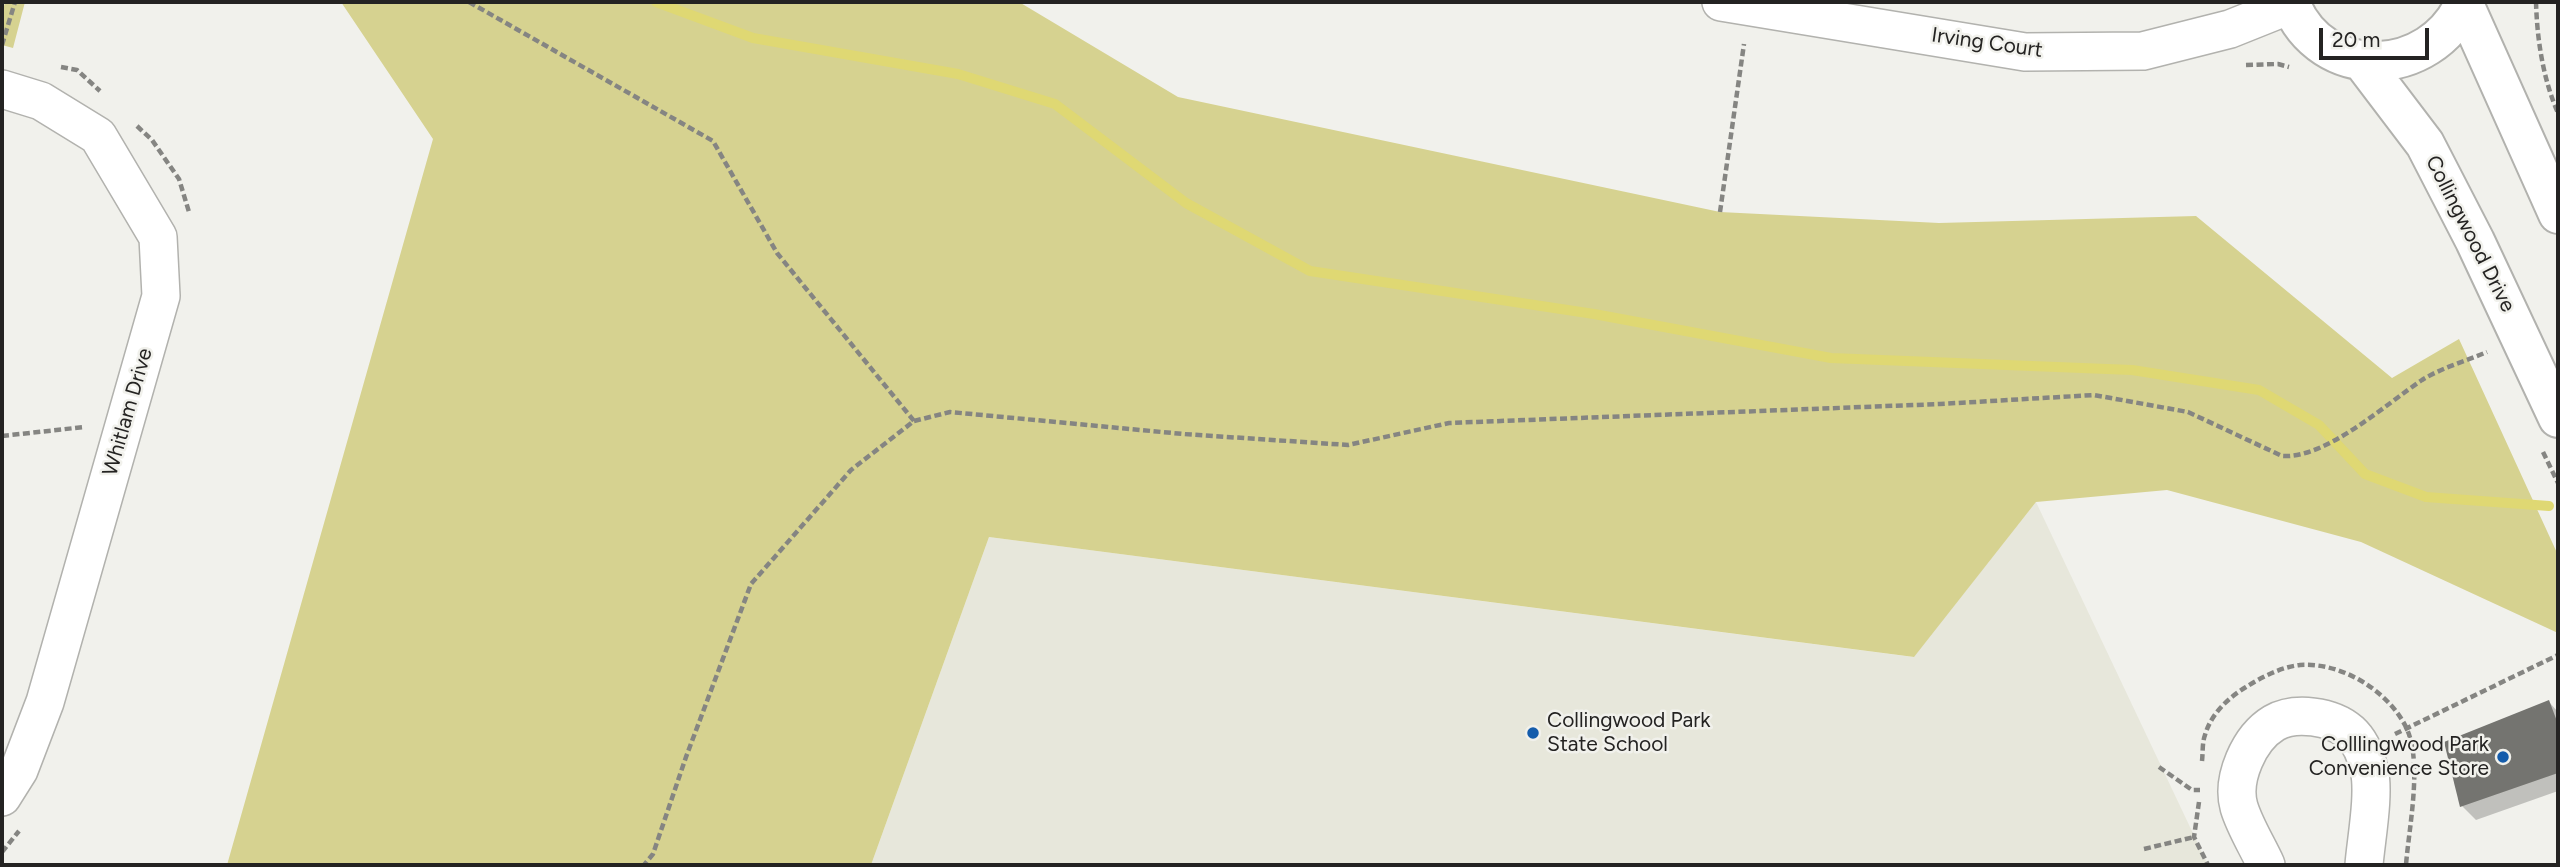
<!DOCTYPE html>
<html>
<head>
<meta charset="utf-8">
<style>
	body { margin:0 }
	#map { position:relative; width:2560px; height:867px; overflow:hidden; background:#f1f1ec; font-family:Figtree,sans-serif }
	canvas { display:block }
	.frame { position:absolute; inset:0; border:4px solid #242322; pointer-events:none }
	.scale { position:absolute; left:2319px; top:28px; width:110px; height:32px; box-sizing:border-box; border:4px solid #242322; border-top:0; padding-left:9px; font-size:21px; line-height:24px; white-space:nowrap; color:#242322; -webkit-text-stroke:5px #f1f1ec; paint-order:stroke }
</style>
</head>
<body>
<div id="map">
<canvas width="2560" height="867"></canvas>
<div class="frame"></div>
<div class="scale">20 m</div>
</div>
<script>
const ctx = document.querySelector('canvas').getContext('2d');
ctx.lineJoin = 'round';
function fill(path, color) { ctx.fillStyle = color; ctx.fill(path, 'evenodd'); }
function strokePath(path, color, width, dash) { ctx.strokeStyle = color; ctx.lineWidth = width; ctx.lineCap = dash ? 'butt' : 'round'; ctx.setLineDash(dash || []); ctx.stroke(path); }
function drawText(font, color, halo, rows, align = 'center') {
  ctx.font = font + ' Figtree,sans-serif'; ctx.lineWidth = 5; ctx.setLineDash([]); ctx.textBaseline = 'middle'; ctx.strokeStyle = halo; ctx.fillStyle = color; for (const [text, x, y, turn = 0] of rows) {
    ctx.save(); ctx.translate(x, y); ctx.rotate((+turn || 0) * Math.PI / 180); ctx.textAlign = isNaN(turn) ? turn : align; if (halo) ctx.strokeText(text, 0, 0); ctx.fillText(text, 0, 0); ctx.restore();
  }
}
const built = new Path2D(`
	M2036,502l172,363h-1337l118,-328 924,120z`);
const green = new Path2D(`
	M5,2h20l-12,46 -11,-3v-31z
	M341,2h678l159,95 542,115 219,11 257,-7 196,162 67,-39 99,216v78l-197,-91 -194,-52 -131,12 -122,155 -925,-120 -118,328h-644l206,-726z`);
const shadow = new Path2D(`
	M2549,702l9,10v79l-82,29 -14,-14 -16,-63z`);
const stream = new Path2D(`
	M656,2l97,36 205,36 97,30 131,99 124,68 284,43 237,44 301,12 127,20 60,35 46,49 61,23 123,9`);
const building = new Path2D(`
	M2549,700l9,24v49l-98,34 -16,-65z`);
const path = new Path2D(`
	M469,2l244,139 64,112 137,168 -63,49 -100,114 -65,173 -33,97 -9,11
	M2536,2c1,37 7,77 22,111
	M2,45l13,-43
	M2246,65l32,-1 11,3
	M61,67l16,3 23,21
	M137,126l15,14 27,39 10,33
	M1720,212l24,-168
	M914,421l36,-9 233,22 165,11 101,-22 491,-19 154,-9 94,17 94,44c44,3 104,-52 140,-76 19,-12 44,-19 65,-28
	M2,436l82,-9
	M2543,452l15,31
	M2395,734l163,-79
	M2202,761c1,-8 0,-18 3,-26 6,-21 23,-37 41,-48 16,-10 35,-20 54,-22 42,-3 88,26 106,62 17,35 3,99 0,138
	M2159,767l33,23h8
	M2199,802l-5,35 14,28
	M2144,849l50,-12
	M2,852l17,-21`);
const minor = new Path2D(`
	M1721,2l304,50 118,-1 87,-22 60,-24
	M2,89l39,12 57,35 60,101 3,59 -116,406 -26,68 -17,27
	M2266,865c-8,-18 -21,-38 -27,-58 -8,-28 10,-69 35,-84 21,-12 58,-7 76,9 10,9 16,24 19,37 6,24 -3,71 -5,96`);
const secondary = new Path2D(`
	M2290,2c31,81 141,77 175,0
	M2464,4l94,210
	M2362,61l63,83 50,97 83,177`);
const markers = [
	[1533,733,7,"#145cab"],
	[2503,757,7,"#145cab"]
];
const streetNames = [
	["Irving Court",1987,43,8],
	["Collingwood Drive",2470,234,63],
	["Whitlam Drive",128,412,-74]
];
const poiNames = [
	["Collingwood Park",1547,721],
	["State School",1547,745],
	["Colllingwood Park",2489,745,"right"],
	["Convenience Store",2489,769,"right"]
];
fill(built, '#e7e7db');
fill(green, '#d6d290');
fill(shadow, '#0003');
strokePath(stream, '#dfd873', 10);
fill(building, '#747470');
strokePath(minor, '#b2b2ae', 40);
strokePath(secondary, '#b2b2ae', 42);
strokePath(path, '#858582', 4.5, [7, 3.5]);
strokePath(minor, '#fff', 37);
strokePath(secondary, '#fff', 38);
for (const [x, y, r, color] of markers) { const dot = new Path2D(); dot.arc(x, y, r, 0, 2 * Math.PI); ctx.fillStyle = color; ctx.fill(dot); strokePath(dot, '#f1f1ec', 2.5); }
drawText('21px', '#242322', '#f1f1ec', streetNames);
drawText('21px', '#242322', '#f1f1ec', poiNames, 'left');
</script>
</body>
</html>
